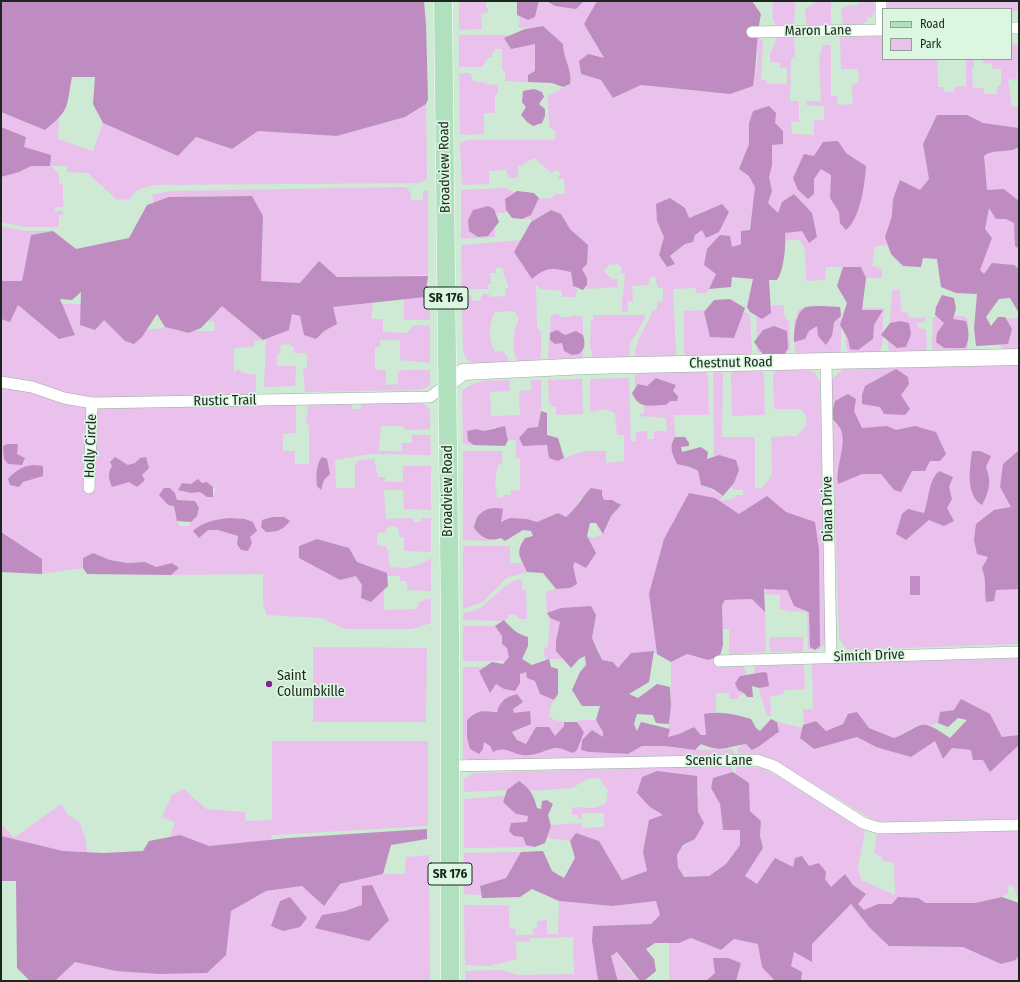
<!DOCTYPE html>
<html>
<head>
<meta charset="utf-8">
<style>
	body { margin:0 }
	#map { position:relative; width:1020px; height:982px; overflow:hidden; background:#cee9d4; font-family:"Fira Sans Condensed",sans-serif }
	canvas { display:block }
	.frame { position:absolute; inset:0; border:2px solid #1c261f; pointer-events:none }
	.legend { position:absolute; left:882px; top:8px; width:130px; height:52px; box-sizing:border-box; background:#dbf6e1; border:1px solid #8fa393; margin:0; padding:5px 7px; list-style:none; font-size:12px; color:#1c261f }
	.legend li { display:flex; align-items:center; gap:8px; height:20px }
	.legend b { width:20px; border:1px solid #8fa393 }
</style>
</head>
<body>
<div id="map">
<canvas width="1020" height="982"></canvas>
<div class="frame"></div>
<ul class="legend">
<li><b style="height:5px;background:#b0e0bd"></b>Road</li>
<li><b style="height:11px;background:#eac0ed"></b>Park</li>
</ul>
</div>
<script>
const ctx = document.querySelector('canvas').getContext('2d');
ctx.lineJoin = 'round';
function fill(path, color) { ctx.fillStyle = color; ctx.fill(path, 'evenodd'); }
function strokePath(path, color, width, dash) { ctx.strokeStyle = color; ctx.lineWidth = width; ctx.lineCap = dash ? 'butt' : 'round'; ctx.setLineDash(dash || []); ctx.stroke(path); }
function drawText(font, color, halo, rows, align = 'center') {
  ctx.font = font + ' "Fira Sans Condensed",sans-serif'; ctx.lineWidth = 3.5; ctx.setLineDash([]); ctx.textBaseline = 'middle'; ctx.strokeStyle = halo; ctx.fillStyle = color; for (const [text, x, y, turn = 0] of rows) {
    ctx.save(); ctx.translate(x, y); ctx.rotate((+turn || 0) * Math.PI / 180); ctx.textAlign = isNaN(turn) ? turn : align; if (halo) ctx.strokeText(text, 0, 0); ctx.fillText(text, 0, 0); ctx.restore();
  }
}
const green = new Path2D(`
	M459,1h27v7h2v5l-7,1 1,15 -23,1z
	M539,1c7,0 12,5 18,4 15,0 26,-4 40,-4l-13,23 20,35 -16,-5 -9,7 2,13 20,6 13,18 27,-13 88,9 24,-8 5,-30 -2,-18h4l3,4 -2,38h5l1,4h20v-16h-7v-5l-10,-1v-8l7,-16h17l1,18 -4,3 -1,42h9v21h-8l1,12 22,1v-15h10v-14l-18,-1v-4h15l-2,-44 4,-12h8v51h6l1,9 15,-1 -1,-18 7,-4 -1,-13h-17l-1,-32 43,-1v23h54l1,28h6v5h10v-5l12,-1v-27h8v8h-2l1,21h11v6h13v-8l4,-1v-16h-8l-1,-5 -9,-1v-4h28v-16l6,3 2,5 -2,28 -9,1 4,27 7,-1v181h-39l-46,-109 -35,67 -24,1 -3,20 10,3v9h-16l-5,-11h-35l-1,13 -19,1 -1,-31 -5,-10 -45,1 -1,-38c-4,18 -2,37 -22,45l-25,45h-11v-5l-23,1 3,65 -2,5h-37c-7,-12 11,-34 15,-47l5,-3v-7l6,-1v-13h-5l-3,-11h-5l-2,8 -16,1 1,15h-6l1,11 -6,-1c-1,-13 3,-24 3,-37l-5,-1 2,-4 -4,-6 -4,2 -4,-1 -6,6c2,6 7,6 9,10l4,-2 1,9 -31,2v-11l-5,-9 6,-24 -18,-16 -9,-15 -10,-4 -20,12v-3h-9l9,-4 8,-17 11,1 5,-5h10l-1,-15h-6l2,-6 -3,-3 -6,3 -17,-15 -16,9v10l-2,1h-7l-3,-8 -17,1v13l-27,1 -2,-42 8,-3h87l1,-8 -7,-6 -1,-30 22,-12c3,-13 -7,-26 -7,-40l-20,-18 -24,2 1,-11 8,3 10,-9zM753,112l-4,64 -10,-7 10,-25v-21zM708,209l21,3 -10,20 -17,-3 -7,6 -2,7 -8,2 -15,13 -11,-2 5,-18 25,-19z
	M776,1h19l-1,24h-18l-3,-5 -1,-15z
	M818,1h13v24l-24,1 -2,-17z
	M859,1h15l1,10 -4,7 -5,-2 2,5 -6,3 -19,1 -2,-16 9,-4h9z
	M887,1h132v8l-8,3v-3h-124z
	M459,35h51l16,11 9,-2v27l-7,4v7l-23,-1v-10l-3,-1v-21h-7v3l-3,1v4h-3l-6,8v2h-24z
	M459,73h11l3,8 13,2 2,2 10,-1v9l-3,3v17h-11v21l-18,1 -6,-1z
	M426,104l1,75 -8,4 -264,2c-10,2 -21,4 -25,14l-13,1 -29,-27 -21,-1v-6h-16l8,8v9l4,1v23h-8v4h8v4h-4v12h-33l-25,-5v-45l18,-5 12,-6h19l-27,-19 3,-10 -25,-10v-15l44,18 14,-12 -1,21 35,12 10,-28 75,33 18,-19 36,12 26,-18 79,5 68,-19z
	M406,187l4,5 1,8h12v-9h5v84l-91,2 -37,6 -39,-2 2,-65 -11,-20 -83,1 -15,6 -2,-8 19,-4z
	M507,188l7,5 -8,6v14h-12l1,24 -34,2v-49z
	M1,226l24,5h28l-22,4 -9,46h-21z
	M524,240l19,29 10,-1 18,4 2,14 4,3 -1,8h-14v-6l-21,-2 -5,-4 1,43 4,4v25l-3,6 -20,1c-6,-13 -6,-33 1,-45l-5,-8 -19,1c-7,12 -7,28 0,40l7,-1 6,6 -1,7h-33l-7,-4 -4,-8 -1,-57h8l3,6h6l4,-7h6l1,3 16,-1 -1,-7 3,-1v-6h-2v-5h-2l-1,-9h-7v5h-6l1,11h-3v5h-26l-1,-44z
	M892,290h8l1,21 7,2 1,5 16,-1v5l-8,1 1,5 8,1 1,19 -2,4h-34l-3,-4z
	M425,297h5v23h-26v-21z
	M373,303l-2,16h12v13l24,1 7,-8 16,1v37l-30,-3v-20h-20v7h-5v23h11v15l12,-1v-12l4,-2h28v14l-4,4 -8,2 -113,2 -2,-23 4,-1v-15h-13v-5l-5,-4 -9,1 1,8h-4v13h19l-1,20 -31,1 2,-48 23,-9 3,-16 8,2 24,15 13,-7 -5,-17z
	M62,304h19l-1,21 24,-5 21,21 17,-4 5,-8h10l8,-2 24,6 6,-2h19l1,-9 -7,-1 14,-15 41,34 -9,1v6l-20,1v25l4,-4 6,4 12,2v30h40v28l-13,1v17h12v13h14v-39l-3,-1 2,-20h43l2,5h7l2,-5 58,-2 7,4v2l3,1v20l-23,1 -5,-4h-21l-2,25h23v-8h10v-8h18l1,20 -61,-1 -35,6 1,28h19v-24l4,-4 15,-1 4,18h7v5h18v-16h28v44l-27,-1 -1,-19h-19c0,11 2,19 2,29l26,-1 2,4h6l2,-4h9v34l-27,-1v-13l-4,-1 -2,-10 -9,-1 -4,6 -8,1v12l8,1 3,4 2,17 15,1 14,-3 12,-7v33l-24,-1v-9h-7v-5h-13l-1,-3 -29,-11 -8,-14 -32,-9 -18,7v12l41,22 16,-4 6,9 22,5v20l33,-1 2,-7 12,-4v25l-19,6h-67l-24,-11 -54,-3 -4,-10v-31l-92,1 8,-7 -7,-5 -16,4 -11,-5 -18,1 -17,-3 -17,-7 -10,5v10l-41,6v-15l-41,-27v-213l9,3 8,-17 57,29zM182,483l31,4 3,2 -3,7 -6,1 -7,-5 -9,1zM175,493l2,7 18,1 4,7 -2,8 -6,6 -1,4h-11l-5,-20zM229,518l19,33 -9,-15 -21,-6h-10l-10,-4 20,-7z
	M784,305v10l5,7 1,29 -33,1 -1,-46z
	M884,308c-3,15 2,33 -5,46h-30l-3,-7 -1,-38z
	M739,309l11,6 2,37 -2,4 -63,2 -3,-7v-40z
	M798,309h43v41l-4,5h-39l-3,-4 -1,-30 3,-5z
	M555,314h4l1,3h11l1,-2 11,2v43l-32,2 -3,-5 3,-41z
	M593,315h51l1,3 -15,26 -1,11 -4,4h-32l-3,-14 1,-25h2z
	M964,316l4,4v27l-4,5h-29l-3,-4 1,-31z
	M1019,318v32h-15l-6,-8 2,-23z
	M1019,365v279l-172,6 -8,-12 -8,-258 12,-11z
	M805,369c10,2 12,5 15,15l6,257 -6,8h-12l-1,-37 -22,-1v-2h-5v-14l-15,-1v-43l-26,-37 -24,-16 -66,96 8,60 -3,-3 -36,17 -5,-6 -11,-2 -4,-12 -6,-10 4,-23 -35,-7 -14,5 -1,-21 10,-3 14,-1 3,-22 14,-30c21,8 25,-22 25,-36h-8l-2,-5 -22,3 -6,12 -8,7 -8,-4 -21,9 -10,-3 -27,3 -15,-12 -11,11v7l8,10 10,3 -29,-1v-89h39v13l-4,1 -3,16 2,16 6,1 1,-3h7v-5l9,1v-32l-4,-1v-18h-8v-7l-13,-6 -11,4 -7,-2 -9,12 6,4 -11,-1 -1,-53c15,-13 29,-10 47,-11l1,11 -20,1 1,24 29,-1 -1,-24 12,-1v-10h10v29l-3,18 -10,1 4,18 15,-1 11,16 26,-10h22v12l18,-2v-26h-7l-2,-22 -10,-4 -15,3v-33l39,-1 2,63h5v-9l11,-1v8h7v-8h13l-1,-13 -27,-2 1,-2 4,-1v-8h22l10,-20 -19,-7 -10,8 -9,-2 -3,4v-10l3,-7 67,-1 3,6 1,39h-35l1,22 -3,3 5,24 13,3 8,5 3,13 22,11 -3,5 15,-3 1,-3h7v-5h-7l-6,-3 4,-4 -15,-28 -5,2 -1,-81 2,-6h5l3,5 -1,62h33v51h7l10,-13 -1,-38 26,-1 8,-9 2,-10 -7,-8h-26l-1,-33 3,-6z
	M734,370h28l2,5 1,40 -33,1 -1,-41z
	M582,379l1,35 -27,1v-8h-4l-3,-5 -1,-22z
	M463,546h47v17h15l2,9 -21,6 -23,24 -20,7z
	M522,579v11h4l1,29h-8l-3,-4h-8l-1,4 -4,2 -40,-1v-7c27,-1 35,-31 59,-34z
	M752,599l13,13 1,40 -37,2v-25h-7v-24l3,-5z
	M550,618l10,4 -4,19v9l8,9h-19l-1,-11 4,-1z
	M463,626h32l7,10v8l5,4 3,9 -4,4h-43z
	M771,637h32v15h-32l-2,-9z
	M313,647l114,1 -1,74h-113z
	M687,654l21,6 8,-2 2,9 26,-1 6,26 -11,3v4h-10v-6h-13v19l-12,3 2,20h-5l-7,-8 -15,7 -11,3 3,-32v-43z
	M1019,658v77l-17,2 -12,-23 -35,-4 -14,2 -3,11 -5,2h-15l-24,13 -25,-10 -26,-4 -17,7 -10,-10 -12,4 -1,-16h10l-1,-45z
	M804,663l1,26 -21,1 -1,4 -13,3 1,19h-4l-13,-44 1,-7z
	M463,667h22l-6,4 25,18 16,-6v-9l7,-3 8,10 5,13 14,6 -3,5 -2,11 5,4 10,2v4l-9,11 -29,7 -9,-4 -5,-8 12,-4 7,-8 -2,-9 -15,3 -1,-5c-13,3 -28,1 -39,4l10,29 14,7 13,1 10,5 36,-7 16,5 11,-21 -7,-10 4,-2h15l7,12v6l-21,2 -1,10 8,2 38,2 15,-8h23l30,4 38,-1 1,5 -262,8 -9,-4z
	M777,722l26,6 -3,10 14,11 43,-12 19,10 59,-6 8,18 9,-11 19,2 48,-5v74l-131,3 -15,-2 -101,-61 -16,-5 -19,-1v-5l9,-4 6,6c11,-5 17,-12 27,-18z
	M272,741h156v85l-156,9 -2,5 -61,6 -40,-6 6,-18 -13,-5 10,-22 12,-6 22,20 39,3v9l27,-1z
	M732,765l1,7 -20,6 -2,10 9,16 3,26h17v15l-14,19 -17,12 -25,1c-12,-19 -8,-28 11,-38l4,-49 -49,17 14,9 -21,36 4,19 -25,9 -23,-39 -23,-8 -6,8 -23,-3 5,-13 29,-2 1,5 22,-1v-14h-22v6h-4v-4h-6v-7c9,-4 18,5 34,-5l2,-13 -9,-12 -12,1 -15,9 -42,3 -11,-10 -12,9 -43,2v-13l10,-6z
	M736,766l26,2 18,9 85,54 -7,36 3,13 34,15 -1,-32 -11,-2 -1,-4 -8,-4 3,-20 142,-3v72l-5,-16 -6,-1v9l-6,3 -27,6h-49l-8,-5 -26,6h-14l-14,6 -7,-6 9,-10 -13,-9 -8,-11 -14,13 -6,-8 -16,-13 -16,1 -18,-8 -18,25 -12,-8 18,-28 -3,-12 1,-15 -11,-10 -1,-28 -13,-9z
	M505,796l-2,6 25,14 -5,20 4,9 8,2 -71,1v-49z
	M61,804l7,11 11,7 7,18 1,12 -24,-1 -62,-15v-13l13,15z
	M521,852l-15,26 -26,8 1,9 -17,-1v-41z
	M429,855l1,126h-375l20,-19 41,9 42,3 49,-1 22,-46 2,-16 35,-20 37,-5 21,20 16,-22 43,-10h22l1,-17z
	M559,901l53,5 44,-5 4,14 -9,9 -58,2 5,55h-133v-10l35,-1 18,5 56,-1 -1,-37 -43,1v3l-15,1 2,17 -29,7 -23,-1 -1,-60h45v22l6,2 1,6h17v-7h4v-7l10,-1v14h11z
	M851,904l19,24 19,18 74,1 38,17 15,-4 3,-5v26h-218l1,-9 -11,-6 3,-14 17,9 1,-17z
	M691,938l30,12 13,-11 25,5 3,23 13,14h-106v-38h10z
	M617,952l12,18 11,11h-22l-7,-25z`);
const forest = new Path2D(`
	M1,1h423l2,24 2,74 -2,5 -21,13 -68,19 -79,-5 -26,18 -36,-12 -18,19 -75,-33 -10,-19 2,-27h-23c-6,30 -1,32 -27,53l-44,-18z
	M517,1h22l-4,16 -7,3 -11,-5z
	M546,1h36l1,1 -7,7 -21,-3z
	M597,1h155l9,13c-5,24 -4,48 -8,72l-23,8 -89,-9 -28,13 -12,-18 -20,-6 -2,-13 9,-7 16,4 -20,-34z
	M543,26l20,18c0,14 10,27 7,40l-7,3 -11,-4 -24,-1v-7l7,-4v-27l-24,5 -7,-11 21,-9z
	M534,89l8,3 2,5 -5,7 6,5v7l-3,7 -9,3 -6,-4 -6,-7 5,-8 -4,-5 1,-11z
	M769,106l7,7 -1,10 8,8v13l-11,1v20l-3,12 3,14 -4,12 10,10 4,-11 12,-8 18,19 5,24 -8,6 -7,-12 -17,2c1,12 -1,38 -8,47h-8l2,33 -9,6 -12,-7 -3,-5 6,-28 -21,-2 -1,10 -22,2 7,-15 -12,-9 3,-16 13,-14 10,1 2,11 9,-3v-13l9,-1 5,-43 -6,-11 -10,-7 10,-25v-21l4,-12z
	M937,115h30l16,8 36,5v19c-10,7 -25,1 -35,9l3,34 17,-1 15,12v48l-4,-3 -1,-23 -8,-4h-10l-7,-11 -4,21 7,9 -12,32 4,4 8,-11 22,2 5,4v44l-9,-15 -11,1 -13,18 5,9 7,-9h7l7,12 -4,15 -32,2 -2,-18 3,-34 -21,-1 -15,-6 -4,-28 -14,-1 -2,9 -18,-1 -12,-12 -6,-17 7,-21 1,-17 7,-19 20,10 9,-11 -6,-35z
	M1,127l25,10 -2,10 27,8 -1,11h-19l-12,6 -18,5z
	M838,141l8,12 20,13c-1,18 -6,53 -20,64l-6,-7 -1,-11 -9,-14 1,-23 -10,-6 -7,10v15l-6,5 -10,-9 -5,-12 11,-24 10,2 9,-14z
	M517,191l17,2 5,5 -8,17 -9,4 -10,-1 -6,-8 -1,-11z
	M252,196l11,20 -2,65 39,2 19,-22 18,16 91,-1 -3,21 -92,10 4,17 -13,7 -8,8 -12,-4 -4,-19 -8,-2 -3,16 -26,10 -41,-34 -21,22 -12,5 -24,-6 -8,-13 -15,23 -8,7 -9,-3 -21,-21 -9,10 -15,-5 1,-33 -9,8 -12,-1 15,36 -16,4 -41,-34 -8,17 -9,-3v-38h21l9,-46 22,-4 23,18 53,-11 18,-33 22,-8z
	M670,198l15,10 4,10 33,-14 7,8 -10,20 -13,6 -4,-8 -7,5 -2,7 -8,2 -15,12 5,8 -8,3 -8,-12 5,-18 -7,-16 -1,-17z
	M488,206l6,3 5,13 -11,14 -10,1 -9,-6 -1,-11 5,-10z
	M551,210l10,4 9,15 18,16 -1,19 -5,5 5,9v7l-4,5 -10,-4 -2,-14c-19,-4 -24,-6 -39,7l-18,-27 17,-30z
	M843,267h18l5,11 -4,32h21l-9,15 -1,14 -15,11 -8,-1 -2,-10 -8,-14 7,-22 -10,-17z
	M942,295l12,3 2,11 -3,10 13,2c3,9 4,18 -1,27h-21l-8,-6 1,-9 7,-10 -9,-8 1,-8z
	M730,299l15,9 -11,30 -24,-1 -6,-25 10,-12z
	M822,306l18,1 1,9 -7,6 -2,14 -6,9 -8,-9 -1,-10 -8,5 -4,8 -11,3c0,-10 1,-30 12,-35 4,-1 11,-1 16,-1z
	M900,321l9,2 2,11 -5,13 -9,1 -16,-13 9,-12z
	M774,326l13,5 1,17 -4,8h-20l-10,-14 9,-12z
	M557,330l8,5 11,-4 7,4c2,8 3,13 -4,19l-7,1 -8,-4 -2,-8 -7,1 -5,-4v-7z
	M896,369l12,8 1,7 -8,11 9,14 -5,6 -21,-1 -4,-7 -18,-3v-9l3,-9z
	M656,378l20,7 -3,6 5,5 -1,5h-7l-4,4c-16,0 -27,5 -34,-12l6,-9 9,2z
	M848,394l8,5 -2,12 8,17 25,-2 9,4 19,-4 21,6 10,22 -6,7h-10l-5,10h-13l-11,21 -7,-2 -13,-16h-19l-24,10c-3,-17 9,-38 3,-54 -2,-5 -7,-9 -10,-13l4,-16z
	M541,411l6,2v22l11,3 6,20 -6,3 -9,-3 -2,-13 -24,1 -4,-8 9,-10 10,-1z
	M505,426l3,14 -3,6 -31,-1 -6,-4 -1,-10 10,-2 7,2z
	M675,437h10l4,6v3l-8,1 1,5 19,-5 7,5 -1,7 12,-4 17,5 3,10 -5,13 -11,13 -10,-7 -12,-4 -3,-14 -8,-4 -13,-3c-4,-9 -9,-18 -2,-27z
	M7,444h11l-1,10 8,4 -3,7 -14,-1 -4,-5 -1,-13z
	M1019,450v139l-23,1 -2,11 -8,1c-2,-14 1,-20 -4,-34l6,-11 -11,-3 -3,-14 2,-16 18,-14 17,-3 -11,-20 3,-23z
	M972,451h8l11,5 -5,11c6,15 3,25 -4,38 -17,-10 -12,-37 -10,-54z
	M115,457l13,8 7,-2 5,-5 6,-1 3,11 -7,7 3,5 -8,7 -8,-5 -17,5c-3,-8 -5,-13 0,-21l-2,-4z
	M322,457l5,2 3,15 -6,6 -3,10 -4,-4c-1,-9 -1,-22 5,-29z
	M34,465l9,1v10l-20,6 -4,5 -9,-2 -2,-6c8,-9 15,-13 26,-14z
	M939,471l14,6 -4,10 3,12 -5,9 7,13 -10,5 -15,-6 -23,20 -10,-6 6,-20 6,-5 16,4c5,-13 4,-32 15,-42z
	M198,479l4,4 5,-1 6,5v10h-6l-7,-5 -9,1 -13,-3 4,-7 9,1z
	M164,488h6l5,5 2,7 18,1 4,7 -2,8 -6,6 -14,-1 -3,-15 -6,-1 -9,-10z
	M591,488l11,2v5l2,5h8l9,5 -10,11 -8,18 -7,-11h-6l-3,13 9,17 -10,15 -11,-6 -2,4 4,18 -7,4 -14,1 -13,-16 -16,-1c-6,-15 -13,-18 -2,-34l8,-2 -2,-5 -8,-1 -18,11 -4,-3c-14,4 -19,0 -27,-10 1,-16 15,-23 29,-19l-2,13 9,-4 17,1 10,3 21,-9 8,4c11,-9 15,-19 25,-29z
	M689,493l26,5 24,16 28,-18 19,16 29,10 4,28 1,96 -5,4 -5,-3 -1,-35 -15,-6 -7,-16 -23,-1 1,23 -13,-13 -27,1 -3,5 1,40 -3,11 -12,4 -21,-6 -16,8 -14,-8 -8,-60 15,-55z
	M273,517h11l6,4c-7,9 -13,11 -24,11l-5,-5 1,-7z
	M229,518l16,1 8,3 4,9 -7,6 2,6 -4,8 -7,-1 -4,-6 1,-8 -20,-6h-10l-9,8 -6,-7c9,-9 24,-12 36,-13z
	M1,532l41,27v15l-41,-2z
	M317,539l32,9 8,14 30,11 1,13 -17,16 -10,-4 1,-13 -6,-9 -16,4 -41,-22v-12z
	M93,553l17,7 17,3 18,-1 11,5 16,-4 7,5 -8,7 -84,-1 -4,-6v-10z
	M591,606l5,9 -4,23 10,22 11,2 5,6 13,-15 23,-2 -5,31 -20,12 9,4 19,-14 13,3 1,18 -2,19 -13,-1 -3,-8 -16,-1 -3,10 3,7 4,-9 29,7 -2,8 11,-3 15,-7 7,8h5l-2,-21c16,-3 31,0 47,5l5,9 4,3 11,-12 6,3 2,10c-10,6 -16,13 -27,18l-6,-6c-21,3 -24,9 -45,0l-6,6 -30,-4h-23l-14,8 -39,-2 -8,-2 1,-10 10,-10 11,7v-5l-7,-12 4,-14h-18l-10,-16 8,-18 6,-7 -1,-9 -6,3 -8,9 -15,-17v-10l4,-19 -10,-4 -3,-5 14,-5z
	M504,620c7,8 13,14 24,17v9l-6,13 10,6 17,-6 2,8 7,2v25l-4,6 -14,-6 -5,-13 -8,-3 -1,-6 -6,2v9l-5,8 -11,-2 -8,-5 -6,9 -11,-22 13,-9 11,2 6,-7 -2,-9 -5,-4v-8l-7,-10z
	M764,672l3,1 2,13 -10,2 -7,-2 1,11h-6l-3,-4 -6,-3 -3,-7 5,-7z
	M517,694l6,8 -10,7 1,4 16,-2 1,13 -19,8 5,8 9,4 10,-17h13l6,9 9,-10v-4h13l7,10 -7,18 -4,3c-4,-1 -10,-4 -15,-5 -9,-1 -22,9 -36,7 -12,-2 -16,-9 -29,-3l-3,-6 -6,-4 -1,7 -4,5 -9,-5 -3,-12v-17c11,-11 16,-9 30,-8 3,-11 9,-15 20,-18z
	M961,699l29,15 12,23 17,-2v10l-29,27 -7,-12h-10l-2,-10 -19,-2 -9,11 -8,-18 -24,16 -35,-10 -19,-10 -43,12 -14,-11 3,-13 13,-4 10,10 17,-7 5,-10 9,-2 12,16 25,10c31,-13 24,-22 56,0l17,-18 -9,-2 -10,9 -10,-4 2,-11 14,-2z
	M657,771l40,5 1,36 6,11 -9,16 -12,6 -6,10 1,12 6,10 25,-1 17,-12 14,-19v-15h-17l-3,-26 -9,-16 2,-10 20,-6 16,11 1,28 11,10 -1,15 3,12 -18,28 12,8 18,-26 18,9 2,-9 7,-2 7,10 10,-3 7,9 -1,7 6,8 14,-13 8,11 13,9 -8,10 6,6 14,-6h14l6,-7 20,1 8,5h49l27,-6 17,6v52l-3,5 -15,4 -38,-17 -74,-1 -19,-18 -19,-24 -39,40v18l-18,-10 -3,14 11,6 -1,9h-26l-13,-14 -4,-23 -24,-5 -13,11 -30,-12 -12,5h-24l-9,6 8,10 2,12 -12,10h-4l-23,-29 -6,4 7,25h-20l-6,-41 1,-14 58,-2 9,-9 -4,-14 -44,5 -53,-5 -27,-12 -12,8 -38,1 -2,-12 26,-8 15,-26 22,-1 9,20 12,7 11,-20 -5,-17 6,-8 23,8 23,39 25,-9 -4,-19 6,-32 14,-5 -13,-8 -13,-14 5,-16z
	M519,781c11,7 15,15 18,27l4,1 1,-8 5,-1 6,4 -5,11 3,11 -6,17 -10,4 -9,-2 -3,-8 -9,-1 -5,-5 2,-8 16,-1 1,-6 -12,-2 -13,-12 4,-12z
	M427,829v10l-36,6 -8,29 -43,10 -16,22 -22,-20 -36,5 -35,20 -5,44 -19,18 -49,1 -42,-3 -41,-9 -20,19h-25l-13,-13 -1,-87h-15v-45l62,15 40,2 40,-2 6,-10 31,-6 29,11 79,-8z
	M372,885l17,35 -20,21 -54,-13 7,-13 23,-4 17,-6v-19z
	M290,897l17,21 -7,9 -17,4 -12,-5 9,-25z
	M713,958h15l13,5 -5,18h-30l9,-8z`);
const water = new Path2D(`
	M910,576h10v19h-10z`);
const street = new Path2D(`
	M881,1v29
	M1011,28h8
	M752,32l131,-2
	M826,361l5,296
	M1,382l31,5 32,11 28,5 338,-6 17,-13
	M89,488l3,-85
	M719,661l300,-9
	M450,766l307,-6 17,6 89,57 16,5 140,-3`);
const secondary = new Path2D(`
	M447,384l16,-12 124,-6 432,-9`);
const primary = new Path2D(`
	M443,1l7,623v357`);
const markers = [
	[269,684,4,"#86258f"]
];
const shields = [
	[446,298,44],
	[450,874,44]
];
const shieldNames = [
	["SR 176",446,298],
	["SR 176",450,874]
];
const streetNames = [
	["Maron Lane",818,31,-1],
	["Broadview Road",445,167,-91],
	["Chestnut Road",731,363,-1],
	["Rustic Trail",225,401,-1],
	["Holly Circle",91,446,-88],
	["Broadview Road",448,491,-90],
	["Diana Drive",828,509,-91],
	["Simich Drive",869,656,-2],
	["Scenic Lane",719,761]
];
const poiNames = [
	["Saint",277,676],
	["Columbkille",277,692]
];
fill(green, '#eac0ed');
fill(forest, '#be8cc1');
fill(water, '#c18fc5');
strokePath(street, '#96b09c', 12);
strokePath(secondary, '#96b09c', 17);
strokePath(primary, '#fff', 19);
strokePath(street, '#fff', 11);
strokePath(secondary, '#fff', 16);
strokePath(primary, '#b0e0bd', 18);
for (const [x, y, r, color] of markers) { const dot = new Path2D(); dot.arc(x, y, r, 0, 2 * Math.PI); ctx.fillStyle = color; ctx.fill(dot); strokePath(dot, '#dbf6e1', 1.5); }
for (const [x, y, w] of shields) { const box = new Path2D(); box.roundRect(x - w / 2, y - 11, w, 22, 3); ctx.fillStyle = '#dbf6e1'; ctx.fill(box); strokePath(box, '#1c261f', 1); }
drawText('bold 13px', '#1c261f', null, shieldNames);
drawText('14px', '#1c261f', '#dbf6e1', streetNames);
drawText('14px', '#1c261f', '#dbf6e1', poiNames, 'left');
</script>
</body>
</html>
